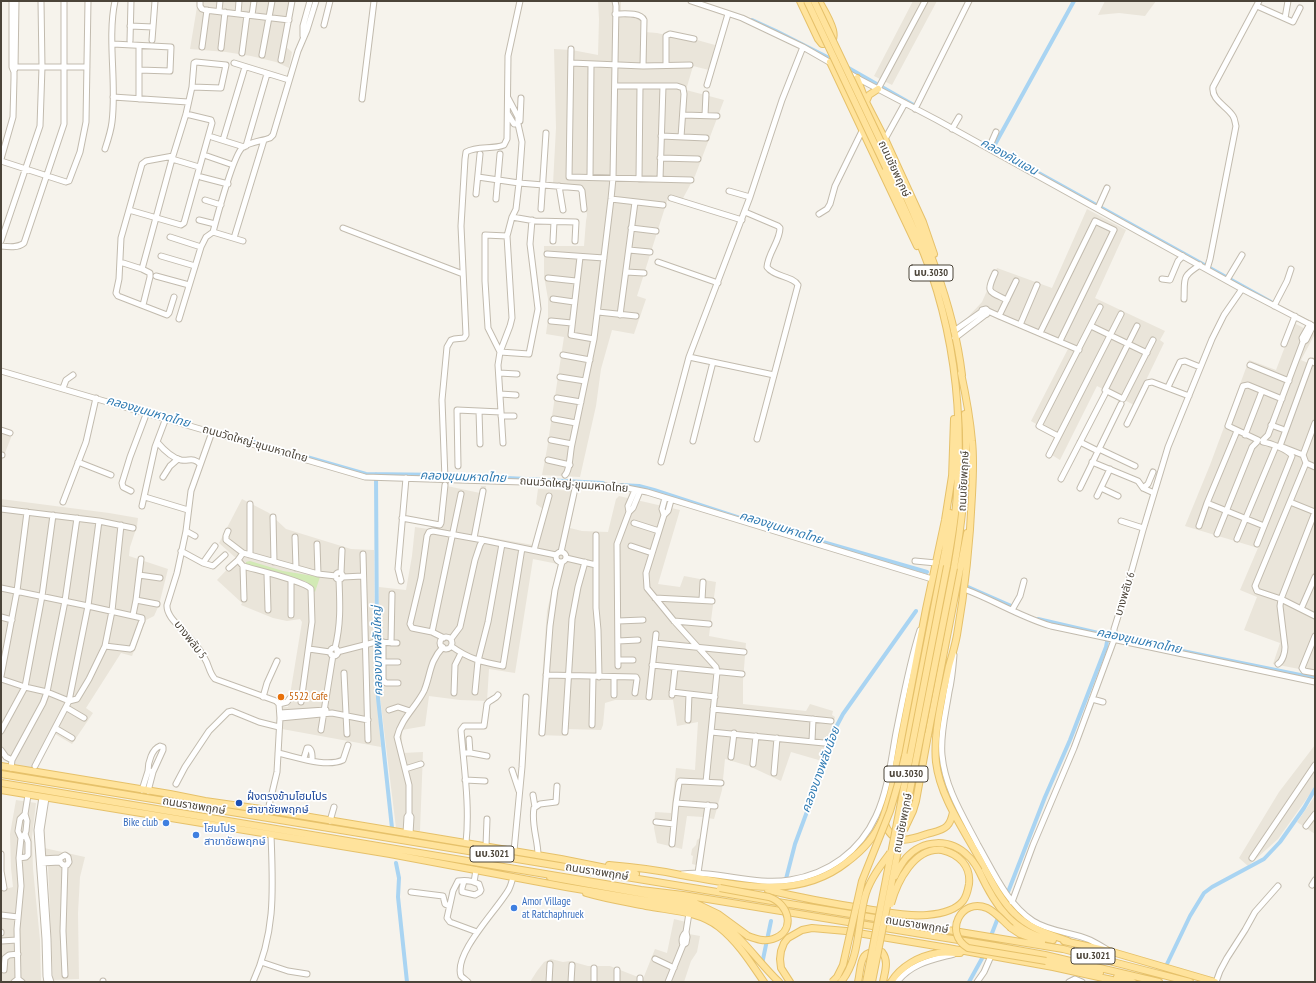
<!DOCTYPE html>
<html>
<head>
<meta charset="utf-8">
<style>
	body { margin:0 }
	#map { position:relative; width:1316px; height:983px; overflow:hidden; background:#f6f3ec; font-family:"PT Sans Narrow",sans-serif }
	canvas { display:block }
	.frame { position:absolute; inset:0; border:2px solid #4b4439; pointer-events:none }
</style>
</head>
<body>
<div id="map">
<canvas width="1316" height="983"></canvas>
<div class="frame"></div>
</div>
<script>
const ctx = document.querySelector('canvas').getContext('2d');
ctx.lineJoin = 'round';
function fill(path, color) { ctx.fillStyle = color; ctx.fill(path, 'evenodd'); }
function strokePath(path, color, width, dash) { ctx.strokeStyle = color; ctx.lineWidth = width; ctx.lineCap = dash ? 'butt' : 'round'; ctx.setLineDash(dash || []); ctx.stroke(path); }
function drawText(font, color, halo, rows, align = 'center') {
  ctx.font = font + ' "PT Sans Narrow","Noto Sans Thai",sans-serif'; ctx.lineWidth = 3.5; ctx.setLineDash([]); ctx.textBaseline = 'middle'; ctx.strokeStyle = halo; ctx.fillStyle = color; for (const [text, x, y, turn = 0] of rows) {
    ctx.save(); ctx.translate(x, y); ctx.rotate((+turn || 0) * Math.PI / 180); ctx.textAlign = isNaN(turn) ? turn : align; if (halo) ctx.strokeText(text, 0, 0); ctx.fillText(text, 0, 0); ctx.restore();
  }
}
const residential = new Path2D(`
	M198,1h96l-8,46 6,5 -3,16 -13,-6 -25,-6 -25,-4 -36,-3z
	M598,1h23v15h24v16l12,1 40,9v-2l18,5 -6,25 -16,-4 -7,24 38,10 -29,76 -13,24 -14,-2 -31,98 9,3 -12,35 -22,-4 -11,39 -5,37 -16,71 -38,-2 5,-26 17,-112 -18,-3 2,-15v-20l-4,-23v-30h40l2,-25 1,-6 -4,-29 -30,-2 3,-56 -2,-79 18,1 26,5 1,-36z
	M913,1h24l-45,84 -18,-9z
	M1105,1h51l-11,15 -26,-3 -21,2z
	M1087,209l39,21 -31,68 70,33 -5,9 4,3 -30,62 -37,-19 -37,74 -13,-8 8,-17 -24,-14 39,-76 -78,-32 -26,19 -1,-12 17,-18 15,-34 55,20z
	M1294,323l21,11 -14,26 7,3 -8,24 12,-30 3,1v314l-42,-8 7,-21 -36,-13 13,-33 -17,-7 41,-96 -23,54 -73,-22 25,-61 39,-105 27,10z
	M1,432l11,3 -11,28z
	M447,486l33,7 1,-7h5l-10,49 57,10 10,-36 -7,-5 2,-15 39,2 -7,37 12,3 26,1 8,-33 3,-3 61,14 -22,74 22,3 4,-11 32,6 -7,54 37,7 -3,38v23l63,7 4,-7 23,7 -1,4 3,2 -13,44 -31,-9 -10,29 -32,-15 -24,-7 -3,31 -8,29 -6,-1 -8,53h-5l1,-6 -4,-1 1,-8 -2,-1 1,-6 4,-4 1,-5 3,-2 3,-21 -16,-1 -5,33 -25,-6 -3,-15 1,-16 16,1 5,-45 19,2 3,-48 -21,4 -4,-26h-58l-10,3 -2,22 -2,5 -34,-1v7l-29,-1 9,-124 11,-47 -25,-5 -18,114 -26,-4 -2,32 -27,-1 -31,-4 -4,30 -23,4v23l21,-1 -3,79 -24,-3 -16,-131 -2,-51h-2l-1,21 2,31 4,49 -99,-18v-22h6l14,-85 -2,-3 -13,2 -14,-3 -32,-13 1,-2 -25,-23 20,-21 -18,-16 23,-44 27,14 17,16 65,20 23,1 1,89h3l1,-52 27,3 6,-34 3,-29 26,4 4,-19z
	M1,499l108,14 29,5 -1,8 -7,21 -1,9 39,13 -9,36 -5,11 -8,4 -14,36 -11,-3 -35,55 7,5 -21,31 -17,-10 -21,35 -19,-4 -3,-4 -3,2 -8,-7z
	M1315,745v42l-37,52 -30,27 -9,-8 40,-66z
	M1315,796v38l-18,-12z
	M16,800l20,3 -4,34 1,32 7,71 1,42h-40v-92l12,-3 -2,-19 -1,-34z
	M44,848l41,9 -5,20 -2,36 1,66 -26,1 -5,-114z
	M674,919l16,4 -1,11 11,2 -3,16 -6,9 -7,21h-154l7,-11 7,-9 7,-3 12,3 7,-1 18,5h22l33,13 12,-30 12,4z`);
const green = new Path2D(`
	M250,561l33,10 37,6 -5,15 -10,-11 -44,-8 -16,-5 1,-6z`);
const canal = new Path2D(`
	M752,20l24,11 59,30
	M845,66l72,41
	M993,148l81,-147
	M999,151l272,151
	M237,437l129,37 83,1 154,8
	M376,474l1,174 1,50 14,130
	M620,485l19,1 15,4 89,29 184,53
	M968,587l41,18 6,4
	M1038,619l69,16
	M1143,643l172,35
	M396,863l3,15 -1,19 9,85
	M786,879l9,-35 23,-62 16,-51 9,-17 73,-103
	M987,946l58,-149 25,-57 36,-93 2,-11
	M762,964l9,-43
	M1167,964l23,-48 14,-23 8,-6 52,-28 16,-17 24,-34 11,-19
	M969,982l16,-29`);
const minor = new Path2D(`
	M200,1v5l2,3 3,1 84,10
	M691,1l51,17 61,29 54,31 80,42 305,169 73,38
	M1257,6l36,16 7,-14
	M219,11l1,-10
	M238,14l1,-13
	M615,14c9,0 25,-2 29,6l-1,46
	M252,15l2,-14
	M1285,18l3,-17
	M324,25l6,-24
	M130,26l23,1
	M303,36v-10l7,-25
	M152,40l3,-39
	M130,41l1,-40
	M113,44l58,3 -1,24 -31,-1
	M139,46v53
	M202,47l5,-37
	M221,48l4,-36
	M571,49l-2,128 122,3
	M242,53l5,-38
	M262,55l10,-54
	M281,60l11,-59
	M234,63l55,17
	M571,63l72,3 47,-1
	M666,65v-29l4,-2 24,5
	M16,67h71
	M15,69l1,-68
	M707,85l21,-71
	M615,86h62l6,2 1,6 -3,43
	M878,89l47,-88
	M113,97l75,5
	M362,99l12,-98
	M915,109l54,-108
	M508,114l6,10h4v-7l-10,-19
	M683,115l34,1
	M705,115l1,-21
	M520,121l1,-23
	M952,129l7,-12
	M661,136l45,2
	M212,137l32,10
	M885,139l20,-36
	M223,140l22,-73
	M246,146l21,-72
	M989,148l7,-16
	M105,149c3,-9 6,-18 7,-27 5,-39 -5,-83 3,-121
	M173,156l-27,5 -4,3 -21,74 -2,41 -3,14 2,3 49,19 2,-2 5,-16
	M207,156l26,9
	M660,158l38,1
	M1,159l12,-42 1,-39v-6l-2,-5v-66
	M172,159l27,8
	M1,161l65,21 3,-1 11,-29 6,-30 2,-121
	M201,177l27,7
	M478,177l41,6 61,5 2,3 2,18
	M590,177l1,-113
	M639,179l1,-93
	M660,179l3,-93
	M559,186l4,24
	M729,191l21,6
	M476,194l4,-40
	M671,198l71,22
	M496,199l4,-45
	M611,199l52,6
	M205,200l16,5
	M1098,208l9,-20
	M541,209l5,-76
	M129,210l52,15 3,-2 28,-100 -1,-3 -25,-6
	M745,212l33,14 2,2c0,13 -12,25 -13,39 7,10 26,9 31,18l-41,154
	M819,214l8,-5 3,-5 5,-18 27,-55
	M512,217l23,4 41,1 -1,19
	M199,220l16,4
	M343,228l120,46
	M631,228l25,3
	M213,232l30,9
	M507,236l-22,-1v46l3,47 12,24 29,2 9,-45 -8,-65 2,-24
	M170,237l31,10
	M234,238l30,-98
	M1,241l39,-115 2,-59 -1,-66
	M553,241l1,-19
	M1,246c8,1 17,2 23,-3l40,-119v-123
	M629,250l21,2
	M547,254l57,4
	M161,256l34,10
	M580,257l-9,78 23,4
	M120,262l22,7 8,4v4l-7,28
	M658,262l60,21
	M142,269l30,-110 14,-45 6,-27 2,-24 2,-1 30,3 -5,23 -29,-1
	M1207,269l3,-10 26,-133c-1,-3 -1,-7 -3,-10 -6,-10 -22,-16 -20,-29l46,-86
	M626,272l18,1
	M995,273c-9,20 -7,18 12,27
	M156,276l33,9
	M548,278l28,3
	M1162,279l8,1 8,-19 5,-5
	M1227,280l15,-25
	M553,299l21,3
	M1184,299c1,-21 -3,-22 16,-34
	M1274,306l13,-25 4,-12
	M988,311l-1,3 -2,1 -4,-2 1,-3 4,-1 2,2 11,5 80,34
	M598,312l38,4
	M620,315l15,-113
	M999,316l17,-35
	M179,319l22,-72 5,-10 7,-5c4,-15 21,-79 30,-85 7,-5 19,-6 27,-9l3,-3 25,-84 9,-21 9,-29
	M551,321l21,2
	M1020,325l17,-40
	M1091,326l56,27
	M1137,326l-32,64 18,9 30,-59
	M954,331l27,-19
	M1040,333l55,-112 19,9 -54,111
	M955,338l30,-23
	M1303,342l3,-2 7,-14
	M1284,344l11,-28
	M563,355l27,5
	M689,357l85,18
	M1250,365l39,16
	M1,371l364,106 189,6 68,4 25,5 285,87
	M499,373l18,1
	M560,377l25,4
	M1168,387l12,-25 5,-1 15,6
	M63,388l3,-8 7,-5
	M500,394l16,1
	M557,398l24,4
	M479,411l1,33
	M501,416h13
	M554,419l22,4
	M1315,423l-12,32 3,8 9,4
	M1127,424l20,-41 5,-1 37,14
	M1271,425l11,4
	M1,430l9,3
	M1237,431l-30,72 57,23
	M212,432l-21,59 -5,40 -9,42 -10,32c-1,12 14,22 21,31 6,7 13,14 17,23 4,6 4,14 10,20l61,22 3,3 1,14 -3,54 -9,38
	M1245,435l17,-44
	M1058,436l-19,-10 61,-119
	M551,440l21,4
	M1258,440l-30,-14 15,-40 5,-1 34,14
	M1263,440l5,-5 35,-93 -1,-4 8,-14
	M693,441l20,-79
	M157,442c6,7 15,16 24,18 9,1 12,-3 19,4
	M1080,442l18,9
	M503,443l-5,-78 2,-13 10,-26 2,-8 -5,-82 5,-19 4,-8 3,-26 3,-41 -4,-18
	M1099,449l36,17
	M1,455h1
	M1049,455l72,-141
	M1303,455l-23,-9 31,-85 4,2
	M548,460l22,5
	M78,462l33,13
	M661,462l28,-105 61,-160 32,-97 21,-53
	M1092,462l46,19 5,7 11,5
	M1306,463l-51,123 2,5 24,8 34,17
	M458,466l-1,-56 44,2
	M565,475c5,-4 5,-23 7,-31l22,-105 17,-140 2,-21 3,-172 -1,-5
	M163,477l7,-11 8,-7
	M445,479l-3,-79 5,-53 4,-7 3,-1 10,-1 2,-3 -5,-109 4,-67 1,-7c12,-7 26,-2 38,-7l3,-6 1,-83 12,-55
	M1061,479l44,-85
	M1080,488l41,-84
	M1101,488l17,8
	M1143,488l5,-4 5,-12
	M131,491l-8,-4 -1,-4 8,-26 17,-45
	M1097,496l13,-27
	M145,497l43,13
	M671,500l-3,11 -4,4 -18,58 1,15 27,33 42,46 1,5 -11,110
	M63,502l23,-60 10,-44
	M1290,502l25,10
	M250,504v51
	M142,506l13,-59 11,-29
	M1,509l98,12 34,7
	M629,512l-1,-6 7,-16
	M664,515l-2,-6 3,-11
	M273,517l1,45
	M402,518l38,7 1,-2 4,-38
	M1121,521l22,7
	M634,523l25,8
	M1199,526l8,-23
	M186,531l9,5
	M228,531l-2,5v4l17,13
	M1217,534l35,-87 5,-5
	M596,535v73l2,22 1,47
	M295,537l1,31
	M474,538l9,-47
	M1237,539l39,-93
	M317,544l1,30
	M1257,544l35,-88c-3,-6 -22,-13 -29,-14
	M631,546l21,7
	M534,550l15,-54
	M181,551l22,12 10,3 12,-11
	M556 557a5 5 0 1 1 10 0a5 5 0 1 1-10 0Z
	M561,552l15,-68
	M363,554l5,186
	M566,558l30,7
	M238,560l5,6c13,4 61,15 68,23l1,33 -11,80
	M915,561l21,2
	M203,563l12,-17
	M243,566l1,33
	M229,568l9,-8 5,-7 75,21 18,2
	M335.5 576a3.5 3.5 0 1 1 7 0a3.5 3.5 0 1 1-7 0Z
	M341,573l1,-23
	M267,574l1,36
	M139,575l21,3
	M343,577l20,-1
	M401,581l-3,-12 8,-91
	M1,588l87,18 54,12v3l-1,2 -9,25 -2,1 -25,-3
	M964,589c30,11 56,28 87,37l264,56
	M655,598l57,3
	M136,600l21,4
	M702,600l1,-18
	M1301,609l14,-32
	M1012,610l8,-14 4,-15
	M133,615l3,-15 5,-41
	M291,615v-35
	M1,617l11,3
	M618,621l25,-1
	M674,621l35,3
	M432,632l29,-138
	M1315,636l-13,32 2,3 11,2
	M440 643a6 6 0 1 1 12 0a6 6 0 1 1-12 0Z
	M444,638l-12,-6 -20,-4 -2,-4 11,-46 6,-42 2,-4 4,-1 50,9 73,15
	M451,639l9,-12 15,-67 5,-15 3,-5
	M618,641l20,-1
	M383,642v38l3,3h12
	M391,643l1,-49
	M655,643l89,9
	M451,646c18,13 31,16 52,20l19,-118
	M335,648c6,-24 5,-44 4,-68
	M330 652a4 4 0 1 1 8 0a4 4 0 1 1-8 0Z
	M309,649l21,3
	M337,652l39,-10 21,1
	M954,655c-1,12 -2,25 -5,37 -3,20 -9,42 -7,63 3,33 21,61 36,90 15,26 29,59 55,76 17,11 39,11 57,19 6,3 11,6 16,9
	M618,660h15
	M383,662h15
	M1278,664c5,-3 7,-12 7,-17l-5,-41 1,-7 34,-87
	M652,665l90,9
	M618,666l-1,-122 12,-32 4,-4 7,-17
	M344,673l3,61
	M546,675l90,2 1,2 -2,14
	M1,676l16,-85 10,-79
	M614,677v18
	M1,679l24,8 22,5 22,9 8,-2 12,-20 16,-33 7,-35 9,-86
	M475,692l3,-31 10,-39 14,-78
	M672,692l43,5
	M454,693l1,-28 6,-12
	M672,695l3,-27
	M263,697l4,-14 10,-22
	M649,697l7,-63
	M1092,699l11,3
	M279,704l8,-2 3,-4
	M67,708l17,10
	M713,709l118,12
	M389,710l9,-3 12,4
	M280,713l46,-3
	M280,718l52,-5 36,7
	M688,720l1,-26
	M592,725l1,-48
	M55,728l17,10
	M321,730l12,-75
	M1,731l24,-44 17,-91 11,-81
	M565,732l7,-113 6,-32 7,-25
	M711,732l113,11
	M542,733l8,-107 5,-36 7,-28
	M469,739l1,14
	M812,741l1,-22
	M1,750l5,7 6,3
	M278,753c19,4 48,15 65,7l5,-15
	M463,753h8l16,3
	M731,757l3,-24
	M304,758l3,-10h2c4,3 3,8 3,12
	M753,764l3,-28
	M35,766l34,-65 19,-95 11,-85
	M11,768l1,-8 31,-57 4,-11 18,-91 12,-83
	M405,769l16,-5
	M512,770l7,21
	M148,771c0,-9 4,-22 12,-25l3,1v3l-10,22 -5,19
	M774,773l3,-35
	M465,780l20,1
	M176,784l9,-17 24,-36 19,-19 4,-1 27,11 20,5
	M142,790l6,-19h2
	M533,795l2,12
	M42,797l-5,33 8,109 1,37 1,6
	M46,798l-5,32 7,109 1,37 2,6
	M676,803l39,3
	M330,821l4,-14
	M656,822l18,2
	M1306,826l9,-12
	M406,833l1,-16 2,-3
	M410,834l1,-17 -2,-3v-29l-12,-48c4,-18 19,-30 27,-46 7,-17 5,-29 19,-44
	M21,838l4,-4 1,-3 1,-10 -2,-7 3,-19
	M466,843c4,-37 -2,-75 -5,-113l3,-4h20l3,-22c3,-5 8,-4 11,-9
	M672,844l4,-41 3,-20 1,-2 41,2
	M486,846l1,-27
	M514,851l8,-84 4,-70
	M1,854v17l3,17
	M538,855c0,-15 -7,-31 -4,-47l6,-4 16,-2 1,-16
	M19,858l7,-1 2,-2v-13l-3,-8
	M1252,858l63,-93
	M41,859l19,-1 5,-3 3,2 1,5 -2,3h-4l-3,-3v-4
	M41,863l19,-1
	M65,865l-2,66 2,44
	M698,873l10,-68
	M682,874c36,-4 72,12 108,6 39,-6 70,-29 86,-64 12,-26 15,-56 20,-83 7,-34 13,-69 24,-103
	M464,881l-2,7v4l13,3 5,-3 1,-2 -2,-6c-6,-3 -15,-4 -21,-3l-5,10 -6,27 3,4 27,10
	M474,882l2,-12
	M1312,885l3,-5
	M411,892l32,4 2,8 4,2
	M1012,902l21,-57 41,-97 40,-108v-11l12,-38 17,-61 25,-83 44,-108 12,-24 18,-26
	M1,915l17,2
	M1,933v-1
	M1,941l16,-1
	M683,945c-2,-5 -1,-9 3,-13
	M655,959l19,9
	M261,962l27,9 19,3
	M4,970l1,-12 4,-3 9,-1
	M18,979l-1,-50 4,-43 -2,-28 2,-20 -3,-7 2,-12 5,-5
	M14,982l4,-3 4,3
	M103,982v-1
	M253,982c23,-50 20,-93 18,-147
	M468,982c-2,-2 -5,-4 -7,-6 -8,-23 38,-68 48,-87 2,-4 3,-8 4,-12
	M549,982l1,-18
	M571,982l1,-17
	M594,982v-14
	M617,982v-12
	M640,982v-4
	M668,982l15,-37 3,-2 1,-6 -1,-5 3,-19
	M897,982c15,-19 35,-22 57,-28
	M977,982l7,-10 7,-16
	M1069,982l6,-3 7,3
	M1216,982l4,-11 7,-13 18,-28 10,-18 23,-26`);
const major = new Path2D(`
	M800,1l18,38 4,5c25,1 3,-32 -3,-43
	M830,62l87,184
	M857,78l9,24 19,37 38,83 11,32
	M866,102l3,-7 9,-6
	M892,165c31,68 61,135 70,210
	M886,168c18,40 38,80 51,123 19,64 25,134 20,200 -1,26 -6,51 -10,75
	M961,373c5,23 9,45 11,68 2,18 1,36 0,54 -2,47 -7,94 -15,140 -2,11 -5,21 -8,31 -6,28 -16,67 -13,96 4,34 26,65 42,94 11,20 21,43 37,58 15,15 34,20 53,27
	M952,478l2,-59
	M954,568c9,-51 15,-102 11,-154
	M928,735l39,-202
	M905,756l40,-205 5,-38
	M1,766l169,28 35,7 63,9 293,49 75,15
	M1,774l1062,175 127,33
	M1,783l640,107 42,5 312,51 50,9 114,27
	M1,790l389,64 176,33 119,20c10,2 19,4 27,9 27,16 45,45 67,66
	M884,822c9,24 23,19 43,12 6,-2 15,-3 20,-8 3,-3 5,-9 6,-14
	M609,865c24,2 49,5 72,10 57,10 117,26 166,-13 15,-11 29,-27 36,-44 3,-9 6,-18 8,-26l35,-183 19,-89 7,-44
	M979,871c16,35 34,62 74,69
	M550,877l145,26 23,11 30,22
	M768,890c33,8 66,14 99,19 20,3 40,8 60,6 12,-1 28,-4 36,-14 4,-5 5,-12 6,-17 2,-18 -10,-30 -27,-34
	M586,893c20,6 40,9 60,13 26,5 52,5 73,21 19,15 32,36 45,55
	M1011,928l9,6 22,8
	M1064,941l45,10 106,31
	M1046,961l54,12
	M1117,977l16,5
	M790,982l-9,-14 -1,-9 1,-8 3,-8 4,-5 14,-8 10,-2 34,3 102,17 105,19 68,15
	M858,982c4,-18 0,-33 24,-30 7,9 3,19 1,30
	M891,982c10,-16 28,-26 47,-29 7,-1 14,0 22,0`);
const majorBridge = new Path2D(`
	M807,1l79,167
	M814,1l78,164
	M904,830l9,-19 3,-10 12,-66
	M895,876c3,-6 7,-13 11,-18 17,-19 44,-20 62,-2 5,4 8,10 11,15
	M720,888l49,9c21,7 27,35 4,42 -9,3 -17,0 -25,-3
	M891,904c6,-22 23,-57 51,-54
	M1011,928c-7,-6 -15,-16 -24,-20 -26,-11 -44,25 -19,40l78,13
	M832,982l5,-5 6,-12 19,-84 28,-70 10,-34 5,-21
	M841,982c20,-24 16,-61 25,-89 5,-15 15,-28 24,-40
	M866,982l81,-416
	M872,982l82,-414`);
const markers = [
	[281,697,4,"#e8710a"],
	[239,803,4,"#1a4fb4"],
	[166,823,4,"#3f7fe0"],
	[196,835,4,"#3f7fe0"],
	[514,908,4,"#3f7fe0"]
];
const shields = [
	[931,273,44],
	[906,774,44],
	[492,854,44],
	[1093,956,44]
];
const shieldNames = [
	["นบ.3030",931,273],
	["นบ.3030",906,774],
	["นบ.3021",492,854],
	["นบ.3021",1093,956]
];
const streetNames = [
	["ถนนชัยพฤกษ์",894,169,65],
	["ถนนวัดใหญ่-ขุนมหาดไทย",255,444,16],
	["ถนนชัยพฤกษ์",964,481,-87],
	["ถนนวัดใหญ่-ขุนมหาดไทย",574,485,4],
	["บางพลับ 6",1125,594,-73],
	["บางพลับ 5",190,640,52],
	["ถนนราชพฤกษ์",194,806,9],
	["ถนนชัยพฤกษ์",903,823,-79],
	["ถนนราชพฤกษ์",597,872,9],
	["ถนนราชพฤกษ์",917,925,9]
];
const foodNames = [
	["5522 Cafe",289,697]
];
const transitNames = [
	["ฝั่งตรงข้ามโฮมโปร",247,797],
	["สาขาชัยพฤกษ์",247,810]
];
const shopNames = [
	["Bike club",158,823,"right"],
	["โฮมโปร",204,829],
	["สาขาชัยพฤกษ์",204,842],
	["Amor Village",522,902],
	["at Ratchaphruek",522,915]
];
const waterNames = [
	["คลองคันแอน",1009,157,29],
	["คลองขุนมหาดไทย",148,412,16],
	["คลองขุนมหาดไทย",463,477,2],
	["คลองขุนมหาดไทย",781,528,17],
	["คลองขุนมหาดไทย",1139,641,12],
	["คลองบางพลับใหญ่",378,651,-91],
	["คลองบางพลับน้อย",821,770,-70]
];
fill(residential, '#eae5da');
fill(green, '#d2eab5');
strokePath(canal, '#a9d4f2', 4);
strokePath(minor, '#c2bbae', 7);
strokePath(major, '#e6c16a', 8);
strokePath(minor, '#fff', 5);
strokePath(major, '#ffe39c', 6);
strokePath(majorBridge, '#e6c16a', 8, []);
strokePath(majorBridge, '#ffe39c', 6);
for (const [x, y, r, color] of markers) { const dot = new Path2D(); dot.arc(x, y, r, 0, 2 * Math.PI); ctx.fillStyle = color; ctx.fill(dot); strokePath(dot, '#fff', 1.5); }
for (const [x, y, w] of shields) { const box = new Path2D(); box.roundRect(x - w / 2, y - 8, w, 16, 3); ctx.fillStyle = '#fff'; ctx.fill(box); strokePath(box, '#4b4439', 1); }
drawText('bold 10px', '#4b4439', null, shieldNames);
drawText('11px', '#4b4439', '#fff', streetNames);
drawText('11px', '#c56008', '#fff', foodNames, 'left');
drawText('11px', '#164399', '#fff', transitNames, 'left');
drawText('11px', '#366cbe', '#fff', shopNames, 'left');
drawText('italic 12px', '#2e7ab2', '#fff', waterNames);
</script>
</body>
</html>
